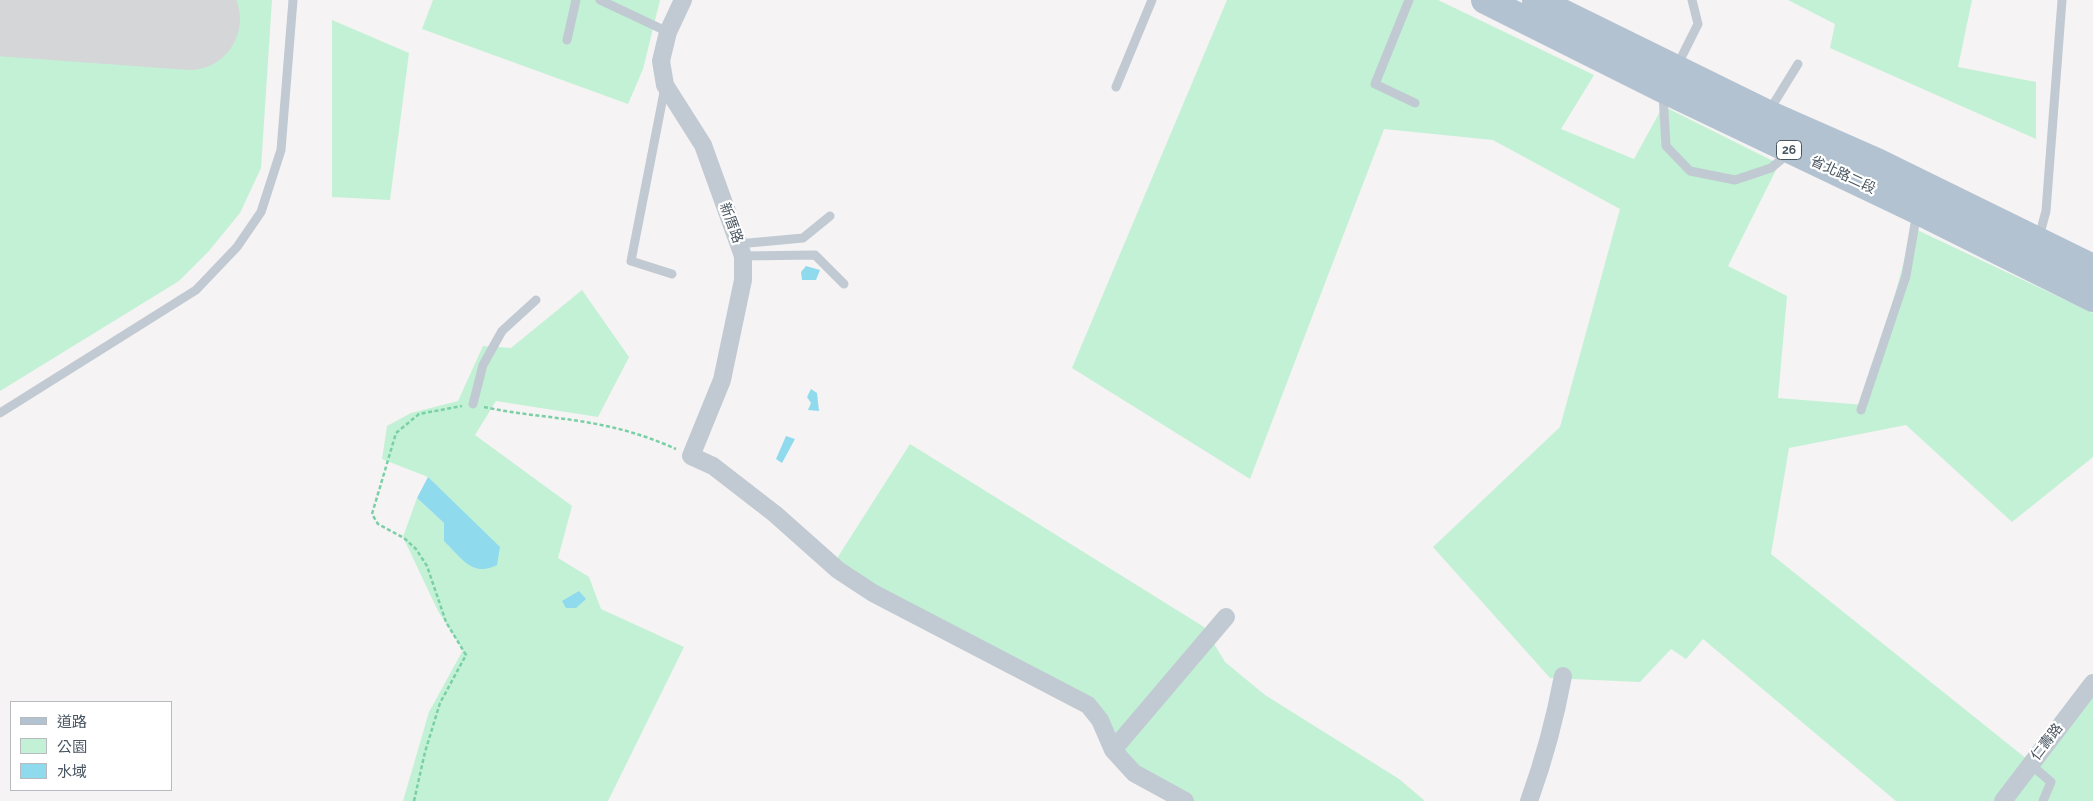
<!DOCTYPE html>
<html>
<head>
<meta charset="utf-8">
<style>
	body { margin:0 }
	#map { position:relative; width:2093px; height:801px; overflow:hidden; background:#f5f3f3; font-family:Raleway,"Noto Sans TC",sans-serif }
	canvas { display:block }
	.legend { position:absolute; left:10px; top:701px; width:162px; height:90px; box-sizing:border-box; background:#fff; border:1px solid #b7bbc0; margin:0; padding:6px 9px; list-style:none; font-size:15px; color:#4a5661 }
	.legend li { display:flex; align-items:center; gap:10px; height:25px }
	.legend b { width:25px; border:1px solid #b7bbc0 }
</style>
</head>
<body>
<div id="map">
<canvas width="2093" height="801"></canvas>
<ul class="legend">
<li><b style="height:6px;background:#b3c2d1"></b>道路</li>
<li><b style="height:14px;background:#c3f1d5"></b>公園</li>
<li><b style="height:14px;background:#90daee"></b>水域</li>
</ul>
</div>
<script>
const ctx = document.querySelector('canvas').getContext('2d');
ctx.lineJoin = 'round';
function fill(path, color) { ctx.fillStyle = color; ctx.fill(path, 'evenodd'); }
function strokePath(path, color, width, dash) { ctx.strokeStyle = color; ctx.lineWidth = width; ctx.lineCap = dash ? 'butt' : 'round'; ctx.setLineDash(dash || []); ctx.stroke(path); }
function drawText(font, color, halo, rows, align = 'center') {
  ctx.font = font + ' Raleway,"Noto Sans TC",sans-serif'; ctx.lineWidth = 4.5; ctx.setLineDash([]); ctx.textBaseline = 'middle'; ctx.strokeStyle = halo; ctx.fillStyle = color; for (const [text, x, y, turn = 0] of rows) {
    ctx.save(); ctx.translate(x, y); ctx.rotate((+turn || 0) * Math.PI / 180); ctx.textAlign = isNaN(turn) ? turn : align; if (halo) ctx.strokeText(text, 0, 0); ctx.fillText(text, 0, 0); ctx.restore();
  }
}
const green = new Path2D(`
	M211,0h61l-11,168 -21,45 -32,39 -29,29 -179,110v-351l204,22z
	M433,0h227l-17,69 -15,35 -206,-75z
	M1227,0h211l156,75 -33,54 73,30 29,-53 116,58 -51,102 59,30 -9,102 87,7 48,-177 180,85v144l-81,65 -106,-97 -117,23 -18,106 262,210 60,-70v107h-197l-193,-162 -17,20 -15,-10 -31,33 -90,-4 -117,-131 127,-120 60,-218 -127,-69 -109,-11 -134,350 -178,-111z
	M1788,0h184l-14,67 78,15v57l-206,-91 5,-24z
	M332,20l77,33 -19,147 -58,-3z
	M582,290l47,67 -31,60 -102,-16 -21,34 97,71 -14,52 31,19 12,32 83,38 -76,154h-205l26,-89 34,-62 -25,-39 -35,-74 14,-39 27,25 28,45 -44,-91 -46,-18 5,-33 24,-13 47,-12 25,-55 28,2z
	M910,444l294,183 21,35 40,33 134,84 26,22h-239l-59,-38 -33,-51 -260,-149z`);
const water = new Path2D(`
	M806,266l14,4 -4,10h-14l-1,-8z
	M811,389l6,4 2,18 -11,-1 3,-7 -4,-6z
	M786,436l9,3 -13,24 -6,-4z
	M428,477l72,70 -3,18c-25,13 -36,-8 -53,-24v-18l-27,-25z
	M579,591l7,8 -10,9h-10l-4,-7z`);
const runway = new Path2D(`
	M0,5l189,14`);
const path = new Path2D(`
	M484,407c41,9 82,10 122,19 24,5 48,13 70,23
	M414,801l11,-49 15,-49 26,-48 -20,-33 -19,-56 -11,-17 -12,-11 -26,-14 -6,-10 24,-81 23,-19 43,-8`);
const lane = new Path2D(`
	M600,0l68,32
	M1409,0l-34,84 40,19
	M567,40l9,-40
	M1677,66l21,-42 -6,-24
	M665,87l-34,174 41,13
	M1116,87l36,-87
	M1663,94l3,52 24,25 45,9 36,-12 17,-14
	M1769,111l29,-47
	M2039,237l7,-26 16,-211
	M738,244l65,-6 27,-22
	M743,256l72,-1 29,29
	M473,404l10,-39 19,-34 34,-31
	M1861,410l45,-134 11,-64
	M0,413l196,-123 41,-43 24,-35 20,-62 12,-150
	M2030,764l21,18 -8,19`);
const street = new Path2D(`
	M683,0l-15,32 -7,29 4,24 38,60 40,111v24l-21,100 -31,76 22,10 62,48 63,56 35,23 215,112 12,15 13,30 21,23 51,28
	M1113,750l113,-133
	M1529,801c15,-41 26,-82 34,-125
	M2003,801l90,-118`);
const primary = new Path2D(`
	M1485,0l178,89 254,121 176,88
	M1536,0l232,114 109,48 216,106`);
const shields = [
	[1789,150,25]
];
const shieldNames = [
	["26",1789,150]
];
const streetNames = [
	["省北路二段",1843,175,25],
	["新厝路",731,223,70],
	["仁壽路",2047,742,-52]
];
fill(green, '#c3f1d5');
fill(water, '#90daee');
strokePath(runway, '#d5d6d8', 102);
strokePath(path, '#7ad0a6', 2.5, [4, 2.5]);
strokePath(lane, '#c1cad2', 9);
strokePath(street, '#c1cad2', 18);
strokePath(primary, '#b3c2d1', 28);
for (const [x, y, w] of shields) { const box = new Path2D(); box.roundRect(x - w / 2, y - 9.5, w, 19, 4); ctx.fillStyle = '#fff'; ctx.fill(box); strokePath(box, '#4a5661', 1); }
drawText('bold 12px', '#4a5661', null, shieldNames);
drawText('14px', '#4a5661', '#fff', streetNames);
</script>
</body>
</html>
